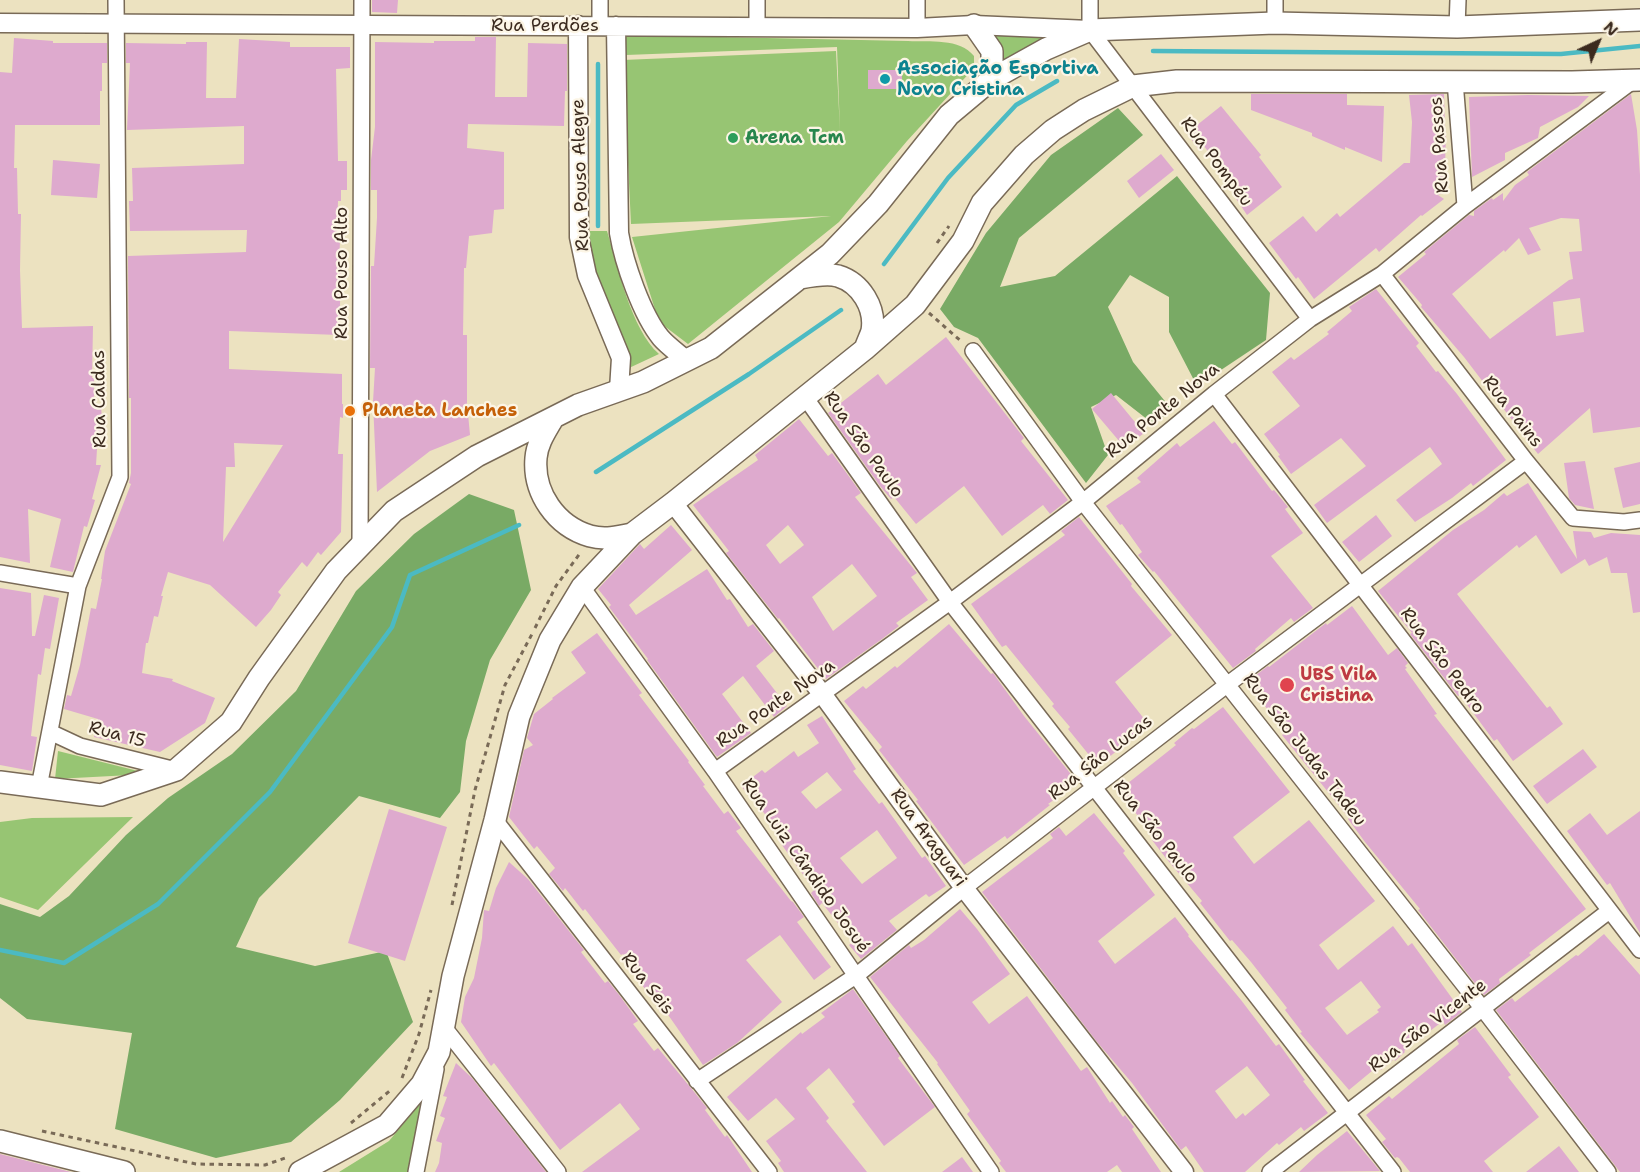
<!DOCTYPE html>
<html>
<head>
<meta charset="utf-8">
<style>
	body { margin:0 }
	#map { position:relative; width:1640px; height:1172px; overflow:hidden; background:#ece2c0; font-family:"Shantell Sans",sans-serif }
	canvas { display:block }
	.north { position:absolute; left:1568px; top:12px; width:60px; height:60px; -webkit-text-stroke:4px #fcf5e5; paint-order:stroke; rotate:44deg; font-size:16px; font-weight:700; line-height:24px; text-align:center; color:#3b2a1e }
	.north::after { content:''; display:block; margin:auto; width:21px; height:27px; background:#3b2a1e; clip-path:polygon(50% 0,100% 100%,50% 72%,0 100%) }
</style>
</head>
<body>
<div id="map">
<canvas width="1640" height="1172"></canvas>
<div class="north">N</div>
</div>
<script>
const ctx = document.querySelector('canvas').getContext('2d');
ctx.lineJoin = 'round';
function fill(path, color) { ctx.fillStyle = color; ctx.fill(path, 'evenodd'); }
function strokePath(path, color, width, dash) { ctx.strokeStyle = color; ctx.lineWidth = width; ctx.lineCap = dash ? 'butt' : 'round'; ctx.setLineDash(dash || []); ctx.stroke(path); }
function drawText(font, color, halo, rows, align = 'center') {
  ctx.font = font + ' "Shantell Sans",sans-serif'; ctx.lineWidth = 4.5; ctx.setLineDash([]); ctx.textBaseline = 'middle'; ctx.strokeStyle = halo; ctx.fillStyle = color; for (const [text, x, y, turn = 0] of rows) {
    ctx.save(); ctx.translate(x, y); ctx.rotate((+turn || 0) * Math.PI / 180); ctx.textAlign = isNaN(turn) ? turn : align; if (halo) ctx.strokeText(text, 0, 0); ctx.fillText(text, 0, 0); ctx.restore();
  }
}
const green = new Path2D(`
	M1065,34l-64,30 -7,-28z
	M625,35l283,6c21,1 52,-3 66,15v12l-67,73 -68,81 -151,122 -29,-22 -27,-85 199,-21 -200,8 -8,-164 213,-9 4,80 -3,-84 -211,8z
	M584,231h23c11,36 24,98 52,123l-30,14 -3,-17 -34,-81z
	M58,751l92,23 -95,5z
	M133,817l-95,93 -38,-13v-75l32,-4z
	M425,1098l-15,74h-71l50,-31z`);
const forest = new Path2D(`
	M1118,108l25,27 -124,103 -19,49 55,-11 122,-100 93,117 -4,47 -69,46 -28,-54v-35l-39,-22 -22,32 25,55 40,49 -21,12 -36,-28 -25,12 17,48 -22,28 -108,-145 -24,-11 -14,-18 46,-76 65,-78z
	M469,494l45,16 17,80 -41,70 -24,81 -6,51 -20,26 -81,-22 -100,102 -23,49 79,19 71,-15 27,71 -73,78 -49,42 -75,16 -101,-29 17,-96 -105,-14 -27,-21v-94l40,13 29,-21 57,-61 42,-37 64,-44 64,-63 60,-100 58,-57z`);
const stream = new Path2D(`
	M1153,51l408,3 79,-8
	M598,64v162
	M884,264l64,-86 68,-73 41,-24
	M596,472l153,-98 92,-64
	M0,950l64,13 94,-59 112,-112 122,-165 18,-52 109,-50`);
const building = new Path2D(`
	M372,0h26l-1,13 -25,-1z
	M475,37h21l-1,60h32l1,-54 39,1v47h-2l-1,35 -96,-2 -1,24 37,4v57l-10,1 -2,23 -23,3 -3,32h-2l-1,67h4v68l3,32 -40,16 -53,41 -4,-90 2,-34h-5l1,-102h3l3,-48v-28h-6v-30l4,-33v-85l59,1v-2h41z
	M14,38l39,3v2h54v20h-5v28h-2v34h-85l-1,43h3l1,46h3l-1,56 2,58 71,-2 -1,52h2v27h7l1,16v12h-4l-2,32h5l-9,34 3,1 -8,27 -3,-1 -11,46 -23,-5 11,-48 -33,-10 2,54 -30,-6v-485l12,1z
	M239,39l51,3v5h60v21l-14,1 2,92h9v29h-6v11h-3l-1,36 3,1 -1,35h2l-2,62 -110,-4v38l113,5v30h1v14l-3,-1 -2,37h5l-2,78 -20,23 -3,-3 -11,15 -5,-5 -24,30 3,3 -10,15 -15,17 -46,-42 -42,-13 -7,24h2l-5,21 -4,-1 -6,27h-2l-4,30 31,6 -1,2 43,17 -10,25 -45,29 -66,-15 4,-18 -34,-10 3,-14 4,1 9,-31 11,-57 5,1 6,-30h-1l4,-28 26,-67 -2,-1 2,-10v-75h-2l-1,-142 118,-4 1,-22 -117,1 -1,-30h4l-1,-33 112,-4v-38l-117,4 3,-67h-4v-20l60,1v-2h21l-1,56h30zM234,443l49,2 -60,97 3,-75h9z
	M868,70h34v19h-34z
	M1251,94h96v11l37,1 -2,56 -37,-15v3l-33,-14v-3l-61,-23z
	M1444,94l1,38h1l-1,35 -2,26 -5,2 6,4 -22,17 -1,-1 -42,37 -3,-4 -62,51 -16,-22 -2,2 -27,-36 34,-27 13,16 21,-19 3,4 64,-54h6l2,-41 -3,-27z
	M1631,94l6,36 3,45v252l-47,6 -3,-25 -52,46 -74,-97 -43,-50 1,-2 -24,-28 28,-23 -2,-2 45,-37 5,1v-5l18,-13 1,2 10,-7v8l12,-16 14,-10 -2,-3zM1561,218l18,1 3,32 -13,1 4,27 -4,1 -79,59 -38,-45 52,-44 1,2 14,-14 9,17 13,-5 -12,-22zM1580,298l4,34 -28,4 -3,-34z
	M1528,95l61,1 -11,11 -38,20 -2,11 -33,15v7l-33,17 -3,-80z
	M1221,106l40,49 -2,2 23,30 -35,28 -12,-18 4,-3 -35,-48 -5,4 -12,-17z
	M1161,154l13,16 -35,28 -12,-17z
	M53,160l47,4 -3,34 -46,-3z
	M1376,289l43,54 -3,3 20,26 2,-1 19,23 49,66 -33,26 -2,-3 -19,15 -37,24 -19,-22 46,-36 -12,-17 -103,76 -13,-18 52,-39 -25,-28 -50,36 -13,-18 2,-1 -16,-21 36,-28 -28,-34 19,-15 3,3 35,-26 -2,-2 25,-21 -3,-4z
	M946,337l78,101 -3,3 47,59 -18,14 -7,-9 -41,31 -38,-50 -48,38 -22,-27 -3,2 -11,-13 -52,-73 50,-39 8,11z
	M1111,393l33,40 -19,15 -33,-39z
	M799,419l29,37 4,-3 29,40 -6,4 62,76 -6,4 17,23 -32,23 3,3 -17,13 -56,40 -47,-61 -1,1 -52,-66 3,-2 -36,-46 65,-45 -3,-5zM788,525l16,20 -24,19 -14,-19zM852,564l25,32 -44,35 -21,-34z
	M1214,421l18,23 3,-2 37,49 2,-1 14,17 -3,2 18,24 -32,23 42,52 -19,14 -3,-4 -36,31 1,2 -23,17 -79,-97 -1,1 -15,-17 4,-3 -20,-28 -2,1 -14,-19 35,-24 -4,-4 40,-35 3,4z
	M1585,461l9,48 -19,-4 -6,-7 -5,-35z
	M1640,462v42l-17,4 -9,-40z
	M1528,483l49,76 -4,-28 18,1 3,6 17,-5 29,2v77l-7,1 -6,-40h-16l-4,-16 -18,9 -4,-7 -24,15 -25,-39 -17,13 -2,-3 -60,49 90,114 3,-2 13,18 -50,37 -16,-22 -3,2 -34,-46 -2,1 -48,-62 2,-1 -34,-42 75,-61 31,-20 20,-17 3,3z
	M1376,515l16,21 -33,26 -17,-20z
	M1079,517l53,67 -1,2 41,49 -57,47 34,43 -51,41 -30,-37 2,-2 -18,-21 2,-2 -48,-59 -4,2 -31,-43 94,-69 -4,-4z
	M671,525l21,25 -63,55 7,10 71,-46 20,31 3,-1 18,28 5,-3 21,27 -18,15 31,40 -13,11 -31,-41 -21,18 29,39 -34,24 -70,-97 1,-1 -39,-52 2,-2 -13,-16 42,-45 4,5z
	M0,588l31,5 1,43h3l9,-41 15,3 -9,51 -5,-1 -4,27 -3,-1 -7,62 6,1 -5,34 -32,-6z
	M1352,606l36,49 9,-7 11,15 -3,3 2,2 -2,1 32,45 -3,1 152,194 -57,44 2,2 -32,24 1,4 -16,12 -66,-85 2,-1 -55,-67 -17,-23 1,-1 -67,-83 3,-2 -38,-51 21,-16 1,1 57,-44 1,2z
	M949,624l42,50 2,-1 31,43 54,67 -30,21 2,1 -43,34 -2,-3 -41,29 -48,-64 2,-1 -39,-50 3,-3 -38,-46 19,-15 3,3 29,-23 2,2z
	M597,633l45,60 -3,2 50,66 -1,1 17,23 -2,1 21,28 4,-3 13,17 -5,3 55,70 2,1 11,15 -7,5 34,45 -17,13 -34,-45 -34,25 36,42 -45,41 -34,22 -48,-69 -3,2 -13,-17 3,-3 -19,-24 -2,1 -36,-46 -2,2 -18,-23 -2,3 -14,-17 6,-6 -18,-22 -3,3 -25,-32 15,-67 9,-5 -6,-7 7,-24 19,-15 -1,-1 34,-25 -15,-21z
	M1223,707l67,85 -57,45 21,27 55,-44 66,81 -56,44 19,25 55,-44 15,20 4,-3 50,69 -17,13 -2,-4 -39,30 1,1 -10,9 -1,-2 -13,11 -3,-4 -29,24 -49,-57 2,-1 -17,-22 2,-2 -36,-46 -19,-22 -2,1 -30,-38 2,-2 -37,-44 -13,-17 3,-3 -37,-46 58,-46 -2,-2 18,-15 2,1zM1361,981l20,26 -4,3 2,2 -32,23 -22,-27z
	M822,716l34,53 -3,2 26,33 3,-2 40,56 3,-2 21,30 -17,11 -3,-3 -37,27 8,9 -36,29 -12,-14 4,-3 -31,-39 -3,3 -8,-13 3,-3 -37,-52 5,-4 -41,-48 21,-16 3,3 29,-22 4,6 21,-14 -12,-18zM827,772l15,18 -26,19 -15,-17zM877,830l20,28 -35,26 -22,-26z
	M1583,749l14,18 -50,37 -14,-18z
	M389,809l58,18 -42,134 -57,-18z
	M1640,811v122l-30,-50 -3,2 -40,-54 23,-18 17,22z
	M1094,813l31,38 -2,2 32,42 -57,46 17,23 60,-47 14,18 -1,1 53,64 35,46 3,-2 26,36 -2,1 25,32 -24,18 -3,-4 -22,18 -2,-2 -32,29h-41l-18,-26 -5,4 -49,-67 -35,-41 -115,-150 71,-54 -3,-4 9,-7 7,9zM1247,1066l23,29 -25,21 -2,-3 -7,6 -21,-28z
	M509,862l19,17 56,71 -3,2 24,31 3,-2 12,15 18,25 -5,3 21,27 4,-3 37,45 12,15 -2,2 20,27 2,-2 25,37h-170l58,-43 -20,-26 -60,47 -66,-87 -3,3 -30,-44 4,-25 9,-19 8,-40 2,-28 5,1 7,-23z
	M960,909l17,20 33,45 -38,28 17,22 38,-28 54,75 6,-4 23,36 2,-2 11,16 2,-2 9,12 -2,2 29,43h-39l-5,-7 -10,7h-101l-7,-9 2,-2 -34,-47 3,-3 -33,-47 1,-1 -68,-86 39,-32 2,3 13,-8z
	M1604,934l36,41v197h-20l-124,-162 16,-12 3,4 61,-47 2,1z
	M853,989l47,67 -2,2 37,49 -51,39 -32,-42 3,-2 -26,-34 -23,20 23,30 -3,3 41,51h-83l-6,-9 3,-2 -15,-20 29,-22 -19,-21 -28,23 -21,-24 74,-65 1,2 23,-17 -4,-4z
	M1475,1027l36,48 -3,2 31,40 -55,44 9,11h-83l-11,-14 -2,-1 -2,1 -13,-16 4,-3 -20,-24 23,-19 3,3 67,-55 -2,-4z
	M456,1063l16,15 74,94h-111l4,-9 3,-20 -6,-2 9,-23 -5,-2 7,-19 -4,-1z
	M1347,1131l33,40 -81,1 18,-17z
	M1559,1146l20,26h-53z
	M0,1154l71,18h-71z
	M962,1157l11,15h-31z`);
const path = new Path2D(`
	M937,243l12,-17
	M929,313l33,29
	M535,628l21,-42 25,-34
	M452,905l23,-115 30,-105 27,-51
	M402,1078l17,-44 12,-44
	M351,1123l41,-34
	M42,1131l154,33 69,1 23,-8`);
const minor = new Path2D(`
	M600,0v26
	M1090,0v30l220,289
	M1275,23v-23
	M757,27v-27
	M1457,27l1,-27
	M917,28v-28
	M1455,81l10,125
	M1382,274l144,187 47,57 51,4 16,-2
	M973,351l110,151 400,507 125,163
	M1214,394l426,556
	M805,397l145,205 443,570
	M360,546l2,-546
	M0,573l78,13
	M582,587l133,184 276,401
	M50,732l30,14 96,24
	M715,771l235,-169 133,-100 131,-108 96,-75 72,-45 83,-68 169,-126
	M39,787l39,-201 42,-109 -4,-477
	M495,820l274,352
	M443,1026l115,146
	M697,1081l160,-106 107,-87 264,-204 298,-223
	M416,1172l20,-103
	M1270,1172l339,-261`);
const tertiary = new Path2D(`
	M0,23l917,5 57,-3 116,5
	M578,25l1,212 8,38 34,83 -2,32
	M616,26l3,207c5,30 23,82 42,105 7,8 17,15 25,22
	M673,503l150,192 141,193 220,284`);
const secondary = new Path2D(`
	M974,25l18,26v28
	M800,278c11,-2 27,-5 38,-2 23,7 38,32 34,55 -2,6 -5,12 -7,18
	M552,420c-7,12 -15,24 -16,38 -3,35 20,68 54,78 14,4 28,1 42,-2
	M0,782l101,13 75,-25 55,-48 28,-44 77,-107 58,-60 83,-55 101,-51 65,-23 68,-34 119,-94 48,-50 71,-89 43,-36 54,-30 44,-19 185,-7 182,4 183,-7
	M0,1141l124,31
	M300,1172l87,-47 35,-41 17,-32 14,-76 42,-156 24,-104 31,-76 32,-53 50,-53 41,-31 192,-154 50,-44 48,-64 19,-38 42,-48 29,-25 31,-20 49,-24 44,-5 395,1 68,-2`);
const markers = [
	[885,79,6,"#0f9aa8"],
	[733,138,6,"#2e9e5b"],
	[350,411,6,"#e8710a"],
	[1287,685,8,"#e0444e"]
];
const streetNames = [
	["Rua Perdões",545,26],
	["Rua Passos",1440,145,-94],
	["Rua Pompéu",1216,162,53],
	["Rua Pouso Alegre",581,175,-92],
	["Rua Pouso Alto",342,273,-90],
	["Rua Caldas",100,399,-91],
	["Rua Ponte Nova",1163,411,-39],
	["Rua Pains",1512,412,52],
	["Rua São Paulo",863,445,55],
	["Rua São Pedro",1442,661,53],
	["Rua Ponte Nova",776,704,-35],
	["Rua 15",117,735,15],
	["Rua São Judas Tadeu",1304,750,52],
	["Rua São Lucas",1101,758,-38],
	["Rua São Paulo",1155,832,52],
	["Rua Araguari",928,838,54],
	["Rua Luiz Cândido Josué",805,866,55],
	["Rua Seis",647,984,52],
	["Rua São Vicente",1428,1026,-37]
];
const cultureNames = [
	["Associação Esportiva",897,69],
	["Novo Cristina",897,90]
];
const leisureNames = [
	["Arena Tcm",745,138]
];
const foodNames = [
	["Planeta Lanches",362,411]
];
const healthNames = [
	["UBS Vila",1300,675],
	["Cristina",1300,696]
];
fill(green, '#97c573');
fill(forest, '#79aa65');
strokePath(stream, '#4bbac3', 4.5);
fill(building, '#deaace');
strokePath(minor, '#796a57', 18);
strokePath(tertiary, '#796a57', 21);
strokePath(secondary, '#796a57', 24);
strokePath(path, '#796a57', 3, [4.5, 4.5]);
strokePath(minor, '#fff', 15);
strokePath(tertiary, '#fff', 18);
strokePath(secondary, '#fff', 21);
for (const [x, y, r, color] of markers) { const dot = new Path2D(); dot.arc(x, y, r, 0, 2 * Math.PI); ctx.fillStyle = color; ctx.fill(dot); strokePath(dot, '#fcf5e5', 2); }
drawText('18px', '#3b2a1e', '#fcf5e5', streetNames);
drawText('bold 18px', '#0d838f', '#fcf5e5', cultureNames, 'left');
drawText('bold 18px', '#27864d', '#fcf5e5', leisureNames, 'left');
drawText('bold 18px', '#c56008', '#fcf5e5', foodNames, 'left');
drawText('bold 18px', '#be3a42', '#fcf5e5', healthNames, 'left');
</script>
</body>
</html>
